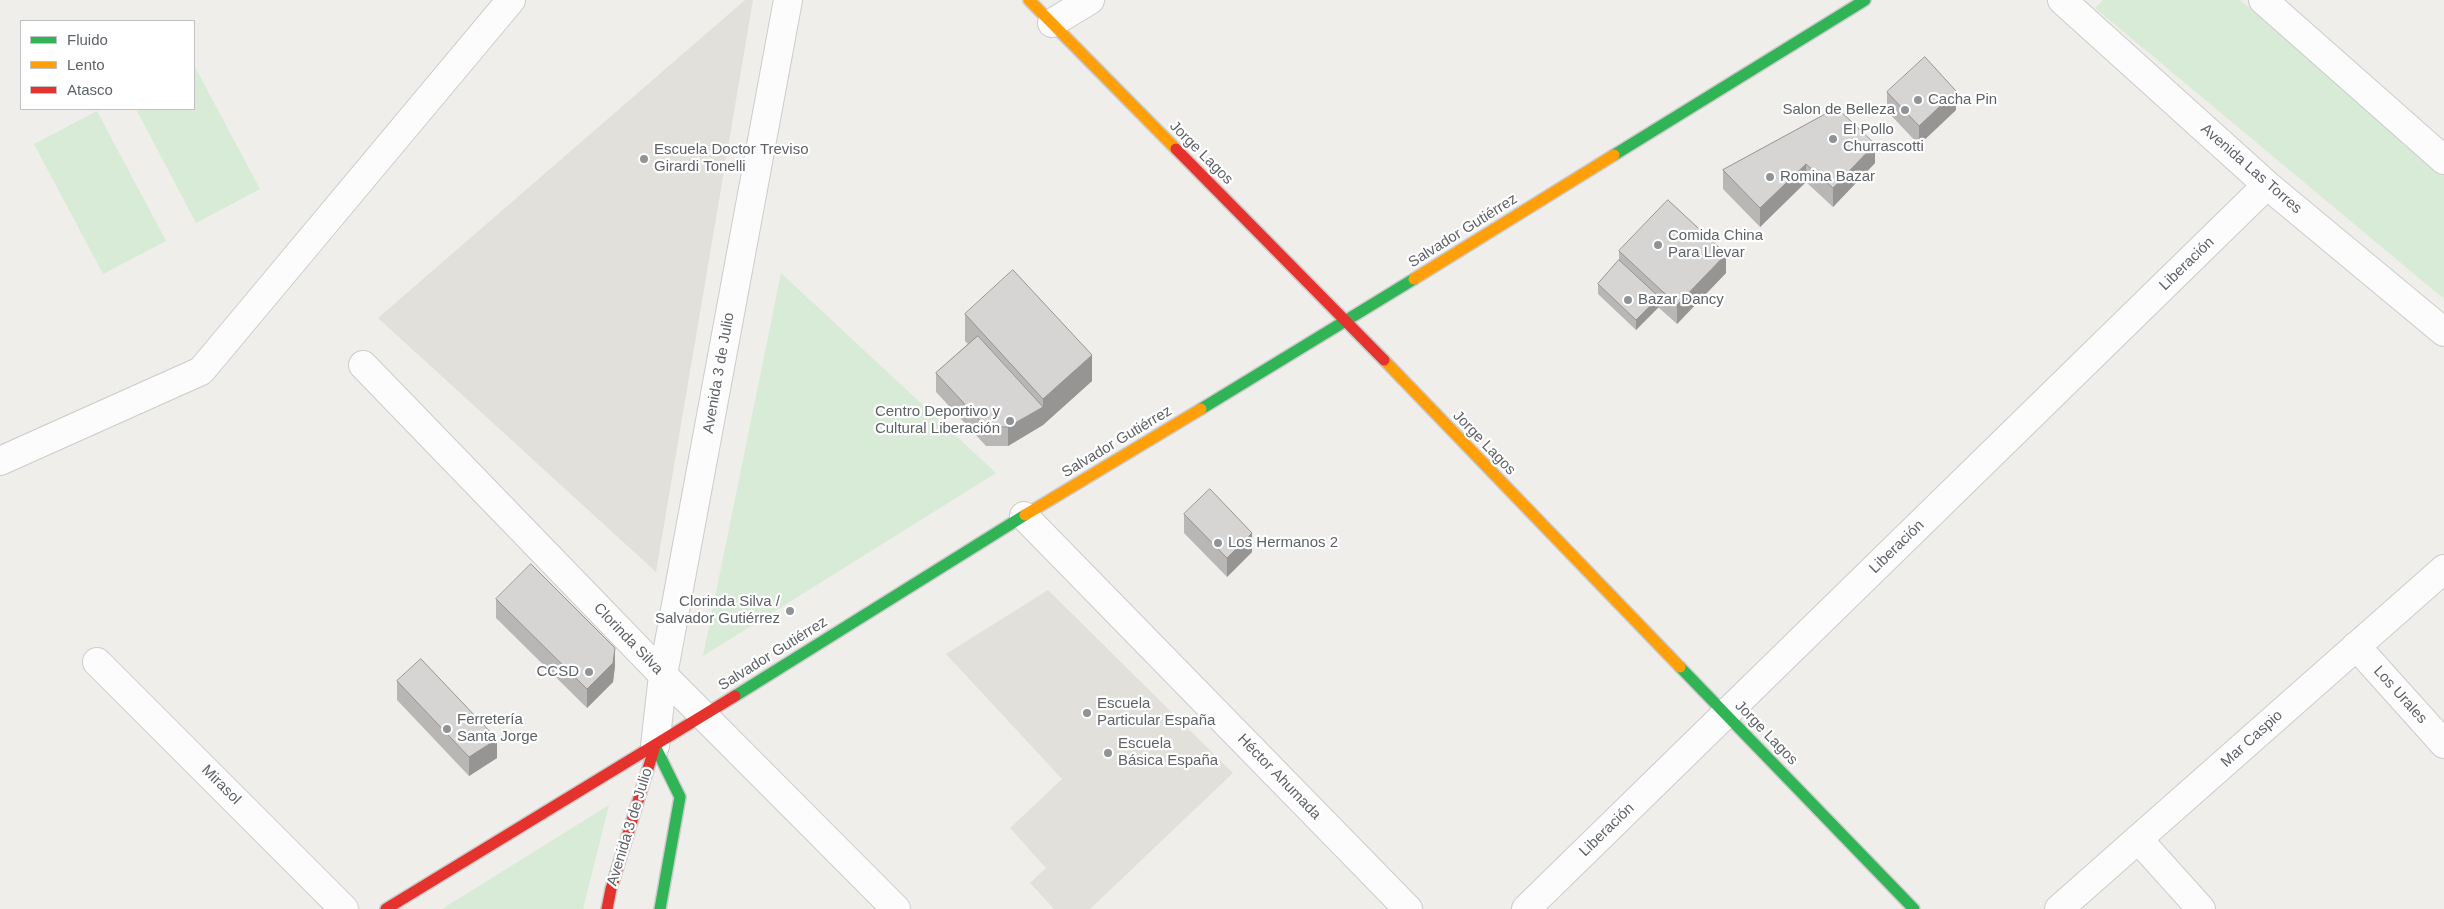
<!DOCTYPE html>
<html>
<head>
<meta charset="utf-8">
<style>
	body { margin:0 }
	#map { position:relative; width:2444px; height:909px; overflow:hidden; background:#efeeea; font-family:Helvetica,sans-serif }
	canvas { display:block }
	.legend { position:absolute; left:20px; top:20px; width:175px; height:90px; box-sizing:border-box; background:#fff; border:1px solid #bfc1c3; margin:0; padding:6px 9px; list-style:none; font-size:15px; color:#5f6368 }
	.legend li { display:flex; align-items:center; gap:10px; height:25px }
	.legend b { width:25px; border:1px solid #bfc1c3 }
</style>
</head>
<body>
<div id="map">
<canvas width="2444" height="909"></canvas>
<ul class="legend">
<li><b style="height:6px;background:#30b455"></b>Fluido</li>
<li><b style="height:6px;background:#ff9f0a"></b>Lento</li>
<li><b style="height:6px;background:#e5322d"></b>Atasco</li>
</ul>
</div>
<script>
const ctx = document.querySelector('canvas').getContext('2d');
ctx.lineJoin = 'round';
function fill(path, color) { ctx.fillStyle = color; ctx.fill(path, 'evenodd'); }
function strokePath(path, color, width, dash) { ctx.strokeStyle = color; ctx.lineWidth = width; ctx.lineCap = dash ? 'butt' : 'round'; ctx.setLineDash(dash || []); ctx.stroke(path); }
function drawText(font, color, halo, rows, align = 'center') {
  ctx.font = font + ' Helvetica,sans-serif'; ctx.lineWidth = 4.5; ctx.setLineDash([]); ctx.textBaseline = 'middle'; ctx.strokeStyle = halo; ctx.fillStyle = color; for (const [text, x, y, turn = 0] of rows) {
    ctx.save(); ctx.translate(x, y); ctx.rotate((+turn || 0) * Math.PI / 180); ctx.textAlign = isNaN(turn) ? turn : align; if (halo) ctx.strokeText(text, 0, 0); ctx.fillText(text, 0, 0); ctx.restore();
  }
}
const education = new Path2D(`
	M745,0h8l-97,572 -278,-254z
	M1048,590l185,183 -143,136h-36l-24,-26 16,-15 -36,-40 52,-49 -116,-125z`);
const green = new Path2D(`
	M2103,0h137l204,172v127l-349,-291z
	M194,65l66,124 -64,34 -60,-114h58z
	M97,111l69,130 -63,33 -69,-130z
	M781,273l215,200 -293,183z
	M609,805l-26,104h-141z`);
const street = new Path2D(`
	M2062,0l205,185 177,147
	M2263,0l181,160
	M1052,23l38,-23
	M363,365l300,310 233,234
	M0,461l201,-90 310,-371
	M1024,516l384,393
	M2356,646l88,98
	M97,662l247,247
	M655,746l8,-71 125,-675
	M2138,839l63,70
	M1526,909l741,-724
	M2059,909l385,-340`);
const fast = new Path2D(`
	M1614,155l251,-155
	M1201,409l213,-130
	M1680,667l234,242
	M735,696l290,-181
	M655,746l25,51 -20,112`);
const slow = new Path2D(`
	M1029,0l147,149
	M1414,279l200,-124
	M1384,360l296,307
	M1025,515l176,-106`);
const jam = new Path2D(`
	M1176,149l208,211
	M386,909l349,-213
	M607,909l4,-20 44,-143`);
const wall = new Path2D(`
	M1887,92l69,18 -37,35 -32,-34z
	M1837,108l38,55 -42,44 -27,-25 -46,45 -37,-38v-19z
	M1619,251l107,22 -49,51 -19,-17 -22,23 -38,-36v-10l21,-24z
	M965,314l127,67 -49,44 -35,21h-22l-50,-54v-19l32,-29 -3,-3z
	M1184,514l68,38 -25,25 -43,-44z
	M496,599l119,67 -2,16 -26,26 -91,-90z
	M397,681l100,77 -28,18 -72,-76z`);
const shadedWall = new Path2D(`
	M1956,91v19l-37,35v-19z
	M1875,144v19l-42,44v-19z
	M1806,164v18l-46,45v-19z
	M1726,254v19l-49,51v-19z
	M1659,297v10l-23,23v-10z
	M1092,355v26l-49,44 -35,21v-19l35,-20v-8z
	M1252,533v19l-25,25v-19z
	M615,648v18l-2,16 -26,26v-19z
	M497,739v19l-28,18v-19z`);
const building = new Path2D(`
	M1925,57l31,34 -37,35 -32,-34z
	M1837,108l38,36 -42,44 -27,-24 -46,44 -37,-38z
	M1668,200l58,54 -49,51 -58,-54z
	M1619,260l40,37 -23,23 -38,-36z
	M1013,270l79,85 -49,44 -78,-85z
	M978,336l65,71 -35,20h-22l-50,-54z
	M1210,489l42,44 -25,25 -43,-44z
	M531,564l84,84 -2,15 -26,26 -91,-90z
	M421,659l76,80 -28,18 -72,-76z`);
const markers = [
	[1918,100,5,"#919496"],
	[1905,110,5,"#919496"],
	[1833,139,5,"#919496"],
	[644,159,5,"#919496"],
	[1770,177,5,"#919496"],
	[1658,245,5,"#919496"],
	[1628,300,5,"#919496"],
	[1010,421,5,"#919496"],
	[1218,543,5,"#919496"],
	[790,611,5,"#919496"],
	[589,672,5,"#919496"],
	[1087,713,5,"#919496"],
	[447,729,5,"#919496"],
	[1108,753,5,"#919496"]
];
const poiNames = [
	["Cacha Pin",1928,100],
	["Salon de Belleza",1895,110,"right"],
	["El Pollo",1843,130],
	["Churrascotti",1843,147],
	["Escuela Doctor Treviso",654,150],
	["Girardi Tonelli",654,167],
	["Romina Bazar",1780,177],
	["Comida China",1668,236],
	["Para Llevar",1668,253],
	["Bazar Dancy",1638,300],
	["Centro Deportivo y",1000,412,"right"],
	["Cultural Liberación",1000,429,"right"],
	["Los Hermanos 2",1228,543],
	["Clorinda Silva /",780,602,"right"],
	["Salvador Gutiérrez",780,619,"right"],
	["CCSD",579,672,"right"],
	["Escuela",1097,704],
	["Particular España",1097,721],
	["Ferretería",457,720],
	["Santa Jorge",457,737],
	["Escuela",1118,744],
	["Básica España",1118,761]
];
const streetNames = [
	["Jorge Lagos",1201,153,45],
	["Avenida Las Torres",2251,169,41],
	["Salvador Gutiérrez",1463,231,-32],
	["Liberación",2187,264,-44],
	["Avenida 3 de Julio",719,373,-80],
	["Salvador Gutiérrez",1117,442,-31],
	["Jorge Lagos",1484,443,46],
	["Liberación",1897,547,-44],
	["Clorinda Silva",628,639,46],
	["Salvador Gutiérrez",773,654,-32],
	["Los Urales",2400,695,48],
	["Jorge Lagos",1766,733,46],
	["Mar Caspio",2252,739,-42],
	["Héctor Ahumada",1279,777,46],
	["Mirasol",221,785,45],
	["Avenida 3 de Julio",630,827,-73],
	["Liberación",1607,830,-44]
];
fill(education, '#e2e0da');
fill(green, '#d8ebd6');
strokePath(street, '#cbcccc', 30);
strokePath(fast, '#cacacb', 14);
strokePath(slow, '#cacacb', 14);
strokePath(jam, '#cacacb', 14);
strokePath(street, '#fdfcfc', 28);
strokePath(fast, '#30b455', 11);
strokePath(slow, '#ff9f0a', 11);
strokePath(jam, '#e5322d', 11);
fill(wall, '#b8b7b5');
fill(shadedWall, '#969594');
fill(building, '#d6d5d3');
strokePath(building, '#969594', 1);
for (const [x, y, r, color] of markers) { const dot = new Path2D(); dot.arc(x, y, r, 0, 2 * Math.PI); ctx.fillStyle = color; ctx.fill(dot); strokePath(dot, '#fff', 2); }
drawText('15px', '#5f6368', '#fff', poiNames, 'left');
drawText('15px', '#5f6368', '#fff', streetNames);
</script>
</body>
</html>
